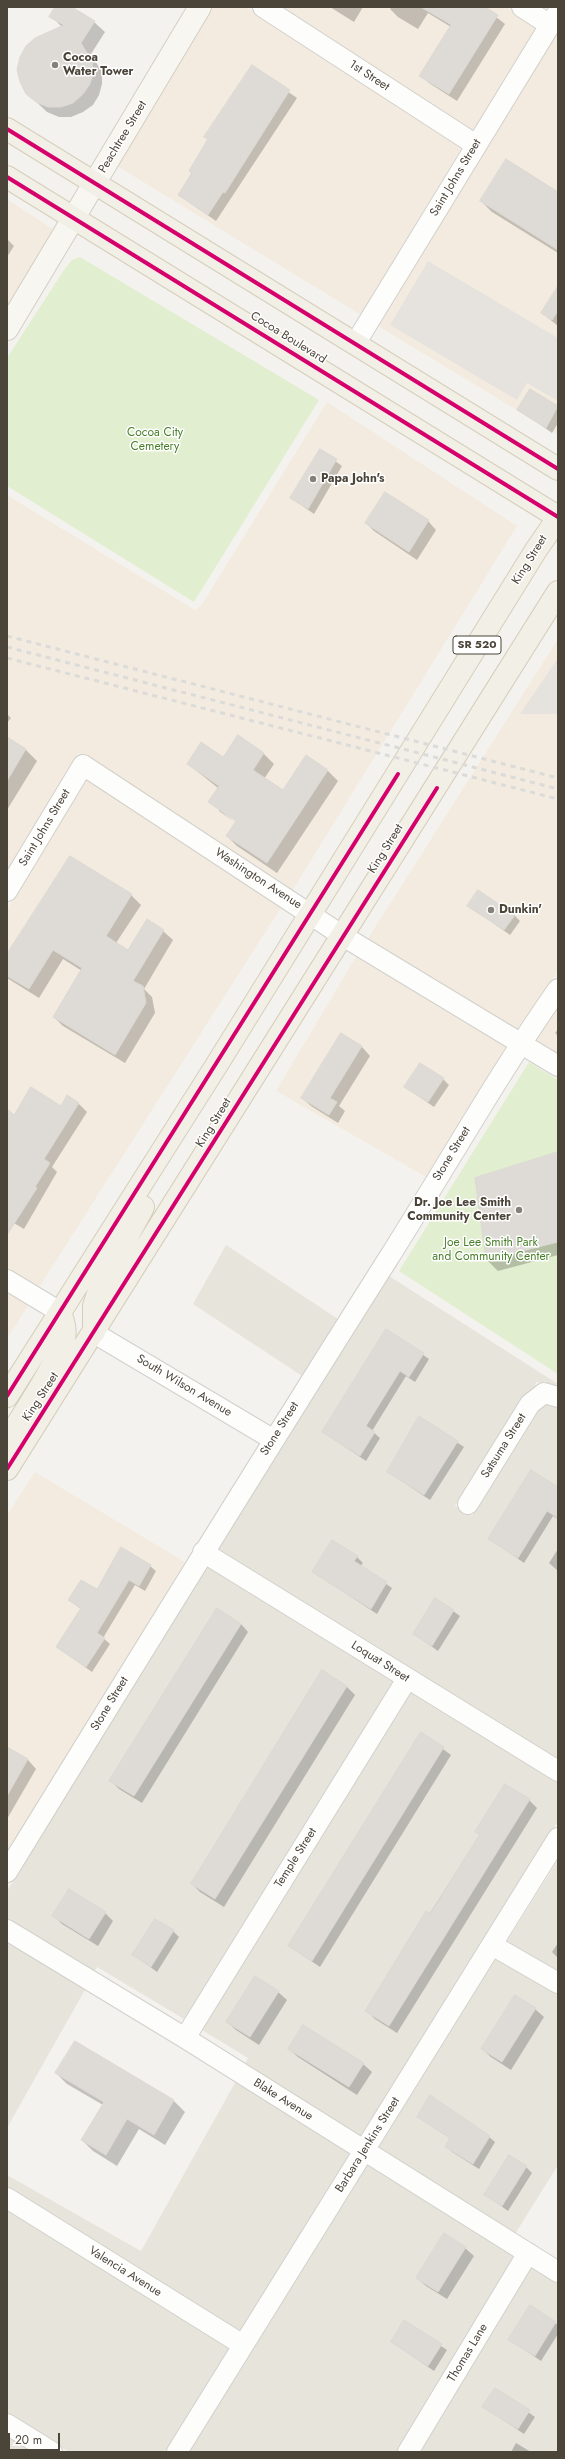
<!DOCTYPE html>
<html>
<head>
<meta charset="utf-8">
<style>
	body { margin:0 }
	#map { position:relative; width:565px; height:2459px; overflow:hidden; background:#f4f2ee; font-family:Jost,sans-serif }
	canvas { display:block }
	.frame { position:absolute; inset:0; border:8px solid #4b4439; pointer-events:none }
	.scale { position:absolute; left:8px; top:2433px; width:52px; height:18px; box-sizing:border-box; border:2px solid #4b4439; border-top:0; padding-left:5px; font-size:12px; line-height:14px; white-space:nowrap; color:#4b4439; -webkit-text-stroke:3px #fff; paint-order:stroke }
</style>
</head>
<body>
<div id="map">
<canvas width="565" height="2459"></canvas>
<div class="frame"></div>
<div class="scale">20 m</div>
</div>
<script>
const ctx = document.querySelector('canvas').getContext('2d');
ctx.lineJoin = 'round';
function fill(path, color) { ctx.fillStyle = color; ctx.fill(path, 'evenodd'); }
function strokePath(path, color, width, dash) { ctx.strokeStyle = color; ctx.lineWidth = width; ctx.lineCap = dash ? 'butt' : 'round'; ctx.setLineDash(dash || []); ctx.stroke(path); }
function drawText(font, color, halo, rows, align = 'center') {
  ctx.font = font + ' Jost,sans-serif'; ctx.lineWidth = 3; ctx.setLineDash([]); ctx.textBaseline = 'middle'; ctx.strokeStyle = halo; ctx.fillStyle = color; for (const [text, x, y, turn = 0] of rows) {
    ctx.save(); ctx.translate(x, y); ctx.rotate((+turn || 0) * Math.PI / 180); ctx.textAlign = isNaN(turn) ? turn : align; if (halo) ctx.strokeText(text, 0, 0); ctx.fillText(text, 0, 0); ctx.restore();
  }
}
const residential = new Path2D(`
	M226,1245l112,74 -36,57 -109,-72z
	M389,1276l169,108v3l-9,-2 -4,-4 -4,2 -5,-1 -1,6 -13,11 -67,107 17,10 66,-105 10,-7 10,2v355l-342,-211z
	M207,1565l187,116 -210,338 -87,-52 -3,5 -87,-53v-28z
	M411,1692l147,90v39l-198,317 -115,-73 3,-7 -46,-28z
	M558,1860v113l-52,-30z
	M7,1940l79,48 -79,140z
	M496,1958l62,36v171l-43,69 -138,-85z
	M236,2081l115,73 -112,178 -232,-145v-12l134,76z
	M368,2164l147,91 -118,197h-208z
	M7,2209l223,139 -65,104h-96l-62,-38z
	M532,2266l26,16v170h-138z
	M7,2435l28,17h-28z`);
const commercial = new Path2D(`
	M212,7h34l216,140 -101,168 -244,-149z
	M279,7h227l31,20 -65,105z
	M558,32v403l-180,-109z
	M7,199l47,31 -47,79z
	M327,402l190,124 -225,365 -214,-138 -71,118v-376l188,115 6,-4z
	M558,639v332l-42,60 -149,-91z
	M86,778l196,128 -244,383 -31,-19v-360z
	M357,955l150,91 -81,131 -150,-86z
	M558,1006v49l-24,-14z
	M7,1291l22,13 -22,35z
	M35,1472l150,90 -178,291v-338z`);
const green = new Path2D(`
	M80,257l239,143 -125,202 -187,-116v-128l57,-88 8,-10z
	M529,1062l29,18v294l-159,-103z`);
const parking = new Path2D(`
	M428,261l130,77v63l-31,-18 -10,17 -127,-75z
	M558,658v56h-38z`);
const shadow = new Path2D(`
	M57,7h13l24,15 11,10 -14,22 11,18v12l-3,11 -6,10 -10,7 -12,5h-12l-12,-5 -20,-19 35,-66 -11,-11z
	M330,7h33l-9,15z
	M392,7h91l22,17 -48,77 -28,-18 -8,-7 30,-49 -23,-14 -10,16 -20,-12 -8,-8z
	M252,67l45,31 -81,123 -37,-26z
	M558,193v60l-66,-41 -11,-11z
	M7,239l7,7 -7,11z
	M558,288v38l-16,-13z
	M530,390l28,18v15l-6,10 -34,-24z
	M320,450l22,16 -28,48 -23,-16z
	M428,521l8,9 -19,30 -43,-29 -8,-8z
	M7,714l4,4 -4,5z
	M239,737l25,17 10,10 -10,15 19,13 45,-21 10,10 -61,92 -40,-27 -10,-10 9,-13 -27,-21 9,-14 -30,-24 36,-6zM219,808l22,15 -2,2 -20,-14z
	M7,738l19,12 11,11 -30,49z
	M131,895l10,10 -25,38 13,8 34,-20 10,9 -29,49 8,8 3,16 -30,50 -62,-37 -9,-9 28,-46 -19,-12 -24,39 -32,-20v-22z
	M469,906l45,9 6,6 -10,14z
	M558,1029v7l-3,-3z
	M341,1034l21,13 8,9 -31,50 6,5 -7,12 -27,-17 -9,-8z
	M443,1079l6,6 -15,22 -29,-20z
	M78,1103l9,9 -35,55 5,5 -33,57 -17,-10v-104l7,1z
	M558,1153v102l-60,16 -11,-11z
	M387,1330l42,29 -14,23 -9,-6 -34,55 8,7 -14,23 -43,-29z
	M420,1418l44,29 -34,53 -42,-28z
	M558,1488v31l-5,-3 -29,47 -34,-24z
	M558,1549v22l-9,-8z
	M357,1557l6,6 -3,3 32,22 -15,26 -64,-42z
	M150,1566l6,5 -11,20 -10,-6 -32,53 7,6 -18,28 -35,-25 24,-38 -12,-9 28,-10z
	M436,1599l24,17 -22,35 -24,-17z
	M241,1624l7,8 -106,171 -23,-14 -8,-8z
	M322,1672l25,15 8,8 -131,212 -24,-15 -8,-8z
	M421,1733l30,22 -131,212 -31,-21z
	M7,1748l21,12 8,9 -29,50z
	M505,1785l24,15 8,8 -140,225 -22,-14 -8,-8 113,-176 -4,-4z
	M105,1913l8,8 -15,25 -36,-22 -9,-9z
	M173,1931l6,6 -22,35 -23,-17z
	M558,1943v15l-6,-6z
	M278,1992l9,8 -28,45 -23,-15 -9,-8z
	M535,2009l9,8 -33,53 -20,-13 -9,-8z
	M75,2042l99,59 11,11 -20,33 -26,-16 -22,37 -24,-15 -11,-11 21,-35 -36,-21 -11,-11z
	M289,2049l74,15 9,8 -15,23 -59,-38z
	M418,2117l71,20 6,5 -16,27 -27,-17 -6,-6 5,-7z
	M526,2167l6,6 -24,38 -22,-16z
	M465,2248l9,8 -27,43 -21,-13 -9,-8z
	M530,2307l28,18v9l-17,27 -31,-21z
	M405,2322l42,28 -13,21 -42,-29z
	M495,2389l40,28 -11,17 -40,-27z
	M516,2443l15,9h-20z`);
const building = new Path2D(`
	M55,7h17l23,14 -14,22 11,18 1,12 -3,11 -7,10 -10,9 -12,4h-13l-12,-5 -10,-8 -6,-12 -3,-12 3,-13 6,-11 9,-8 29,-13 -15,-8z
	M421,7h64l13,8 -49,79 -30,-18 32,-51z
	M252,65l38,25 -65,103 -2,-1 -15,23 -30,-20 14,-22 -3,-2 19,-32 -4,-2z
	M506,159l52,33v58l-78,-49z
	M558,286v25l-6,9 -11,-7z
	M530,389l28,17 -12,22 -29,-18z
	M320,449l17,10 -29,50 -18,-11z
	M385,492l44,28 -20,32 -44,-29z
	M238,735l26,18 -11,17 30,20 23,-35 22,15 -61,93 -41,-27 10,-15 -28,-19 11,-16 -32,-22 14,-22 22,15z
	M7,737l19,12 -19,32z
	M70,856l62,38 -26,42 22,14 19,-31 17,11 -31,51 10,5 3,17 -31,52 -62,-38 29,-49 -29,-18 -24,39 -22,-13v-22z
	M478,890l37,25 -11,15 -37,-24z
	M341,1033l21,13 -32,52 7,4 -8,13 -28,-17z
	M420,1063l24,15 -16,24 -24,-15z
	M31,1087l30,19 6,-11 12,8 -35,56 6,4 -15,24 2,1 -30,47v-126l7,6z
	M558,1152v90l-72,18 -11,-82z
	M386,1329l38,24 -15,24 -9,-6 -34,55 9,6 -15,24 -38,-24z
	M419,1416l39,25 -34,54 -37,-23z
	M531,1470l27,17v31l-11,-7 -29,47 -30,-19z
	M332,1540l26,16 -4,5 33,21 -16,27 -59,-37z
	M121,1547l30,18 -12,21 -10,-6 -32,53 8,5 -19,29 -30,-20 25,-39 -13,-8 13,-20 16,9z
	M435,1598l19,12 -22,36 -19,-12z
	M217,1608l24,16 -107,172 -25,-15z
	M322,1670l25,16 -132,213 -24,-15z
	M421,1732l23,15 -132,214 -24,-15z
	M7,1747l21,12 -21,37z
	M505,1784l25,15 -141,227 -24,-15 61,-100 4,3 50,-80 -5,-2z
	M69,1889l37,23 -17,27 -37,-23z
	M155,1919l19,11 -23,37 -19,-12z
	M255,1976l24,15 -29,46 -24,-15z
	M515,1995l21,13 -34,54 -21,-13z
	M303,2025l61,38 -15,24 -61,-38z
	M75,2041l99,59 -20,35 -27,-16 -21,36 -25,-15 23,-38 -49,-29z
	M430,2095l60,41 -17,28 -28,-17 5,-9 -33,-21z
	M509,2155l18,11 -25,40 -18,-11z
	M444,2233l22,14 -28,45 -22,-14z
	M530,2305l26,17 -21,34 -27,-16z
	M404,2320l38,24 -14,22 -37,-24z
	M495,2388l35,22 -12,19 -36,-22z`);
const street = new Path2D(`
	M263,7l213,138
	M522,7l28,18
	M355,344l203,-332
	M7,891l76,-126 260,171 215,130
	M7,1280l53,32
	M94,1333l180,107
	M468,1504l62,-100 14,-11 14,4
	M203,1552l355,219
	M7,1872c126,-205 252,-410 381,-613 57,-90 109,-183 170,-270
	M7,1930l178,108 373,234
	M492,1945l66,38
	M185,2038l222,-359
	M7,2198l236,147
	M7,2424l45,28
	M177,2452l381,-614
	M408,2452l120,-199`);
const secondary = new Path2D(`
	M7,329l193,-322`);
const primary = new Path2D(`
	M7,129l551,340
	M7,177l551,340
	M94,1332v-26l6,-19 43,-80
	M7,1396l209,-330 320,-516 22,-32
	M7,1441c16,-27 48,-73 57,-102 2,-10 -1,-18 -4,-27
	M7,1469l551,-877`);
const rail = new Path2D(`
	M7,636l551,142
	M7,647l551,142
	M7,658l551,141`);
const cycleway = new Path2D(`
	M7,129l551,340
	M7,177l551,340
	M7,1396l391,-622
	M7,1469l430,-681`);
const markers = [
	[55,65,4,"#868178"],
	[313,479,4,"#868178"],
	[491,910,4,"#868178"],
	[519,1210,4,"#868178"]
];
const shields = [
	[477,645,48]
];
const shieldNames = [
	["SR 520",477,645]
];
const poiNames = [
	["Cocoa",63,58],
	["Water Tower",63,72],
	["Papa John's",321,479],
	["Dunkin'",499,910],
	["Dr. Joe Lee Smith",511,1203,"right"],
	["Community Center",511,1217,"right"]
];
const streetNames = [
	["1st Street",369,76,33],
	["Peachtree Street",123,137,-59],
	["Saint Johns Street",456,178,-59],
	["Cocoa Boulevard",288,338,32],
	["King Street",530,560,-58],
	["Saint Johns Street",45,828,-59],
	["King Street",386,849,-58],
	["Washington Avenue",258,879,33],
	["King Street",214,1123,-58],
	["Stone Street",452,1154,-59],
	["South Wilson Avenue",184,1386,31],
	["King Street",41,1397,-57],
	["Stone Street",280,1429,-58],
	["Satsuma Street",504,1446,-58],
	["Loquat Street",380,1662,32],
	["Stone Street",110,1704,-59],
	["Temple Street",296,1858,-58],
	["Blake Avenue",283,2100,32],
	["Barbara Jenkins Street",368,2145,-58],
	["Valencia Avenue",125,2272,32],
	["Thomas Lane",468,2353,-59]
];
const parkNames = [
	["Cocoa City",155,433],
	["Cemetery",155,447],
	["Joe Lee Smith Park",491,1243],
	["and Community Center",491,1257]
];
fill(residential, '#e7e4dc');
fill(commercial, '#f3ebdf');
fill(green, '#e1eecf');
fill(parking, '#e6e3df');
fill(shadow, '#0003');
fill(building, '#dedbd6');
strokePath(building, '#dcd9d4', 1);
strokePath(street, '#d2d0cb', 22);
strokePath(secondary, '#d3cfc5', 24);
strokePath(primary, '#d6cebb', 24);
strokePath(street, '#fdfdfc', 20);
strokePath(secondary, '#f7f6f1', 22);
strokePath(primary, '#f2efe6', 22);
strokePath(rail, '#dbdbda', 3, [5, 5]);
strokePath(cycleway, '#d6006c', 4);
for (const [x, y, r, color] of markers) { const dot = new Path2D(); dot.arc(x, y, r, 0, 2 * Math.PI); ctx.fillStyle = color; ctx.fill(dot); strokePath(dot, '#fff', 1.5); }
for (const [x, y, w] of shields) { const box = new Path2D(); box.roundRect(x - w / 2, y - 9, w, 18, 3); ctx.fillStyle = '#fff'; ctx.fill(box); strokePath(box, '#4b4439', 1); }
drawText('bold 11px', '#4b4439', null, shieldNames);
drawText('bold 12px', '#4b4439', '#fff', poiNames, 'left');
drawText('12px', '#4b4439', '#fff', streetNames);
drawText('12px', '#4a7f2a', '#fff', parkNames);
</script>
</body>
</html>
